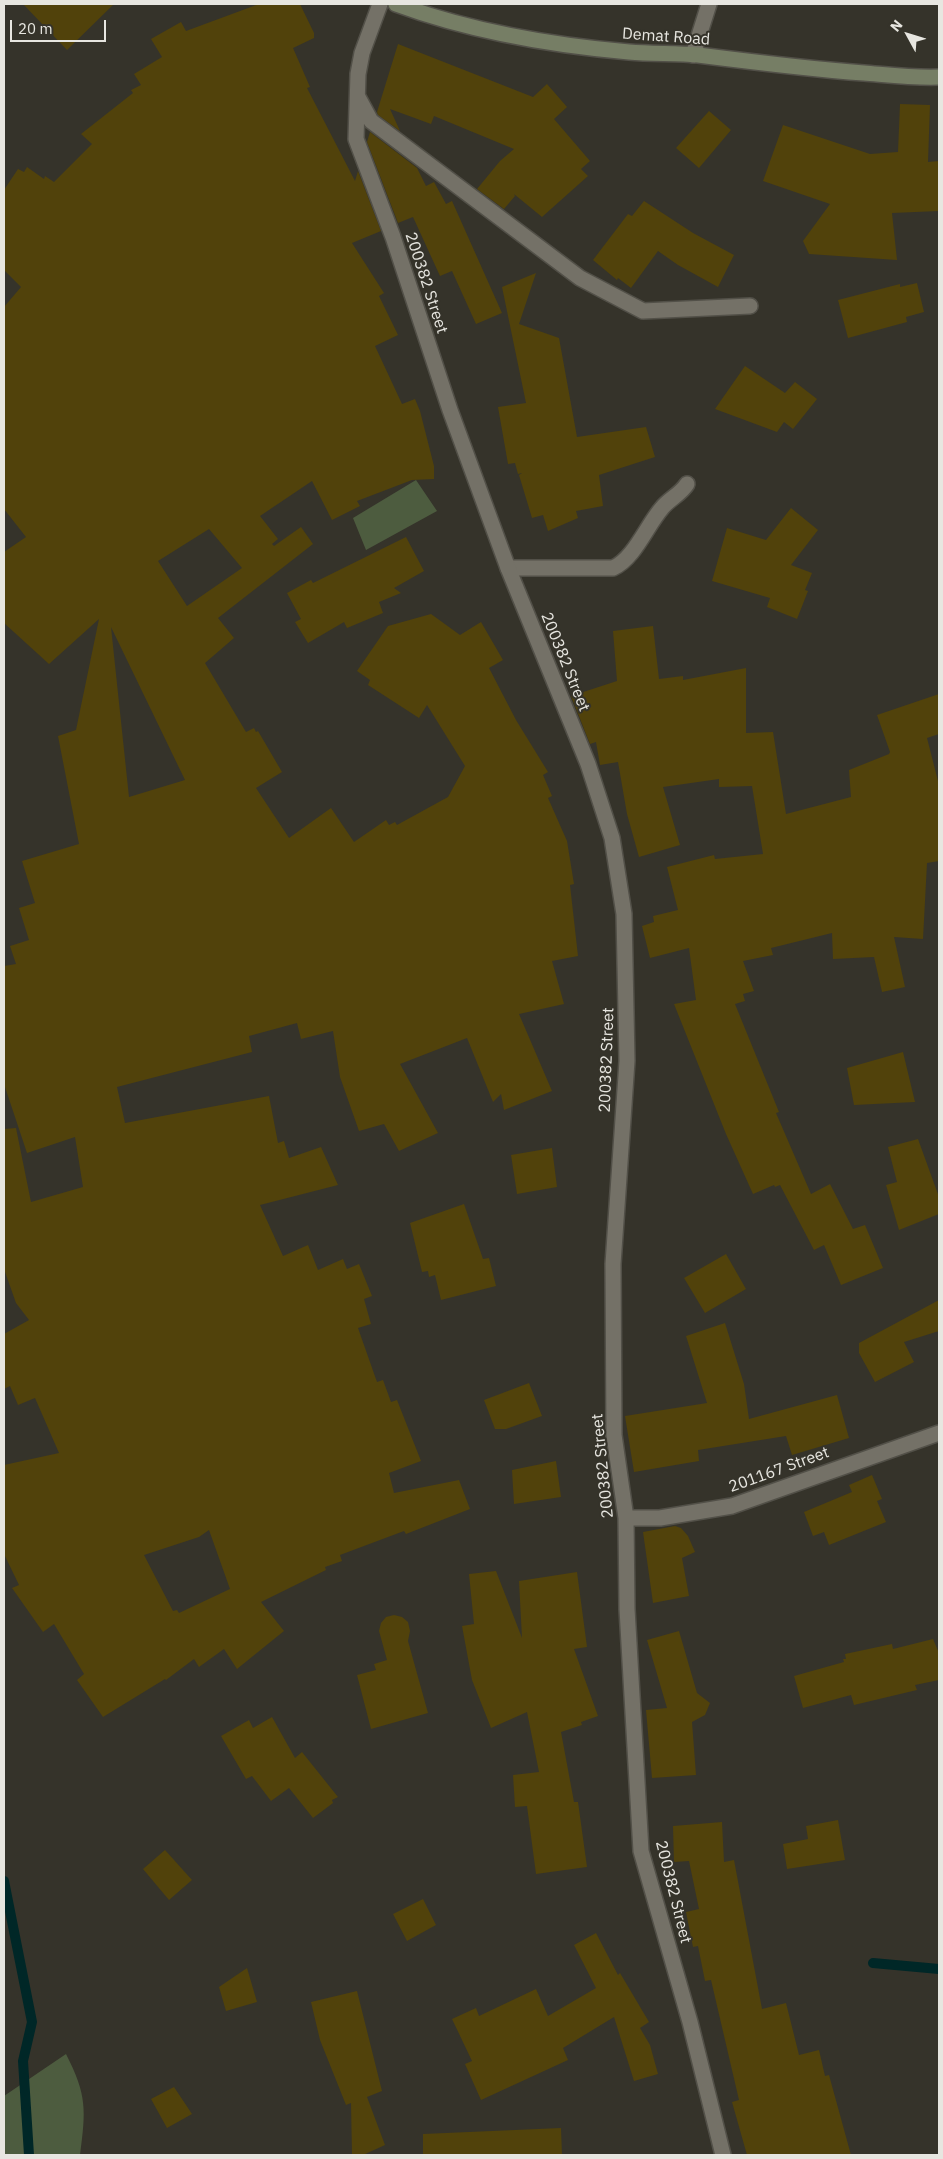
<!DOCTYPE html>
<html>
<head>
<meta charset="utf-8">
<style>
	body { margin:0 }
	#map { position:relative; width:943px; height:2159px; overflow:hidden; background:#35332a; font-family:"IBM Plex Sans",sans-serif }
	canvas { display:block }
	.frame { position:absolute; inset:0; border:5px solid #e7e6e0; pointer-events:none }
	.north { position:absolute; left:883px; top:10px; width:50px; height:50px; -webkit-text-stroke:4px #35332a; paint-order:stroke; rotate:309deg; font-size:14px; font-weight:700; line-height:20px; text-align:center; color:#e7e6e0 }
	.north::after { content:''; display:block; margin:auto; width:18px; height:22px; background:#e7e6e0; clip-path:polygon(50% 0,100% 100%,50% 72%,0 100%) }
	.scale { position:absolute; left:10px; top:20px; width:96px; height:22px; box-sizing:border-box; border:2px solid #e7e6e0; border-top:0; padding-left:6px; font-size:15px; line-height:18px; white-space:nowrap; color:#e7e6e0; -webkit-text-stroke:4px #35332a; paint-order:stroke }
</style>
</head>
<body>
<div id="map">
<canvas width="943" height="2159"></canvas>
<div class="frame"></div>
<div class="north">N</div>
<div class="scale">20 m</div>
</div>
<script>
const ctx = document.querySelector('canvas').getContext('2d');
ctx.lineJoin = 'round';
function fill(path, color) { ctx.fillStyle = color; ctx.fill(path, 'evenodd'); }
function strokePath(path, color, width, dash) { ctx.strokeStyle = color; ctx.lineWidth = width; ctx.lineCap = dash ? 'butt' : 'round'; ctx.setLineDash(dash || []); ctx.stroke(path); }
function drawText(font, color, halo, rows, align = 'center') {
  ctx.font = font + ' "IBM Plex Sans",sans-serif'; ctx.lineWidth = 4; ctx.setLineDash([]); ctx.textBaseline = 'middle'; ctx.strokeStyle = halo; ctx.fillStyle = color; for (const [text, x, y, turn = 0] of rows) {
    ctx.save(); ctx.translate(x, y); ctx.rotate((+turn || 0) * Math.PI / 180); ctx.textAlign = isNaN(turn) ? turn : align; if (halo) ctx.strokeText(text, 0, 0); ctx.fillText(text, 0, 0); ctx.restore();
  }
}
const green = new Path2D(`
	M416,480l21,31 -71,39 -13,-32z
	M66,2054c21,41 20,56 14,101h-76v-59z`);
const stream = new Path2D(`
	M4,1881l28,141 -9,39 6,94
	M873,1963l66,6`);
const building = new Path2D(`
	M23,4h91l-47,46z
	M259,4h41l14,29v5l-21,10 17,39 -3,1 48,93 3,-10 23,60 -29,12 32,50 -5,3 19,39 -23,11 27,58 13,-5 5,12 14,55v13l-22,1 -55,21 3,5 -28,14 -20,-39 -52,35 18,23 -6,5 2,2 27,-19 12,17 -95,74 16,20 -29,25 41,69 8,-4 2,4 2,-1 24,41 -26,16 33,50 42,-30 23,34 32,-22 3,5 6,-3 2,3 51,-28 17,-31 -38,-61 -8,13 -51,-33 2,-5 -13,-9 31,-45 43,-12 29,21 21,-13 22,38 -14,8 27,52 32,52 -5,3 9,21 -4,2 19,43 7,43 -4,1 8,71 -26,5 12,43 -45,10 33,77 -48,19 -3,-16 -8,8 -26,-64 -67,26 38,69 -39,18 -15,-27 -25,7 -19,-54 -7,-46 -32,8 -4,-16 -48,13 3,16 -135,35 8,36 144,-27 9,47 6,-2 5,17 32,-11 17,38 -78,20 23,51 25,-11 10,25 25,-11 4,10 12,-5 13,32 -8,3 7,25 -13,4 19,54 6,-2 8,22 6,-2 24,61 -32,12 5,20 65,-13 11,29 -64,25 -2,-3 -64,24 2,6 -17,6 1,3 -65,32 23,29 -47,38 -13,-20 -25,18 -5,-8 -28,21 -1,-1 -62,38 -26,-37 7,-6 -30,-50 -11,8 -31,-44 7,-3 -15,-31v-89l55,-12 -24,-55 -17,7 -8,-19 -6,3v-55l25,-14 -13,-17 -12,-34v-140l12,-1 15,74 52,-15 -8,-50 -48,16 -23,-69v-118l12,-2 -6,-18 19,-6 -10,-32 16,-5 -13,-42 57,-17 -21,-108 18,-6 23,-111 -50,45 -45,-41v-71l22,-15 -22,-28v-202l17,-20 -17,-17v-80l14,-21 6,3 3,-5 17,12 1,-3 9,6 38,-38 -11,-10 52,-41 -2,-3 10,-5 -7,-11 28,-17 -11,-18 30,-17 5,9zM209,529l33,39 -55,38 -29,-45zM111,627l74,153 -56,17zM209,1530l21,59 -51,24 -2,-3 -4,1 -29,-56 55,-18z
	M398,44l135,53 14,-13 20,23 -13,12 36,42 -9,8 7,7 -46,41 -28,-23 1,2 -11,13 -27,-20 23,-28 14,-12 -80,-33 -3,8 -41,-15 10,22 -22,-16 -1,-3z
	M900,104l30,1 -2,57 11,-1v50l-47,2 5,47 -88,-6 -6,-13 27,-37 -67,-23 20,-56 87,29 28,-2z
	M709,111l22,19 -32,38 -23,-20z
	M370,132l47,36 9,18 8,-4 12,22 6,-3 50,112 -26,11 -24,-53 -12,5 -27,-59 -15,6 -31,-81z
	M644,201l49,32 41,22 -16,32 -40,-22 -20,-14 -27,37 -13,-10 -1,2 -24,-20 35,-46 4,2z
	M536,273l-17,51 40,14 18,99 69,-10 9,30 -56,18 4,31 -27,5 2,7 -30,13 -5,-16 -11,3 -13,-43 3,-2 -4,1 -3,-11 -7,1 -10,-57 28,-4 -24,-116z
	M917,283l7,29 -18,5 1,5 -59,16 -10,-38 62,-16v3z
	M745,366l40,27 10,-11 22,17 -24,30 -9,-7 -7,10 -62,-23z
	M791,508l27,22 -27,35 21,8 -7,17 3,1 -11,28 -30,-12 3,-9 -58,-17 15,-53 39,12z
	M406,537l18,34 -30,17 7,5 -22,9 4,11 -36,15 -3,-6 -36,21 -13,-21 6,-3 -14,-26 24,-13 2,3z
	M653,626l6,53 24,-3v4l63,-12v65l27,-1 13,82 65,-17 -2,-27 40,-16 1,-2 -13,-37 62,-21v40l-12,4 12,47v76l-12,2 -4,76 -29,-2 11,50 -23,5 -8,-35 -41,2 -1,-26 -61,15 2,7 -30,6 11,30 -11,3 2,7 -10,3 44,108 -3,1 35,81 19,-10 23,45 12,-4 18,43 -42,17 -17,-40 -10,5 -34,-65 -5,2 -1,-2 -21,9 -27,-60 -52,-130 22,-4 -7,-52 -39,10 -8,-32 12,-4 -1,-6 25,-6 -11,-43 47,-12 1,4 48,-5 -11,-68 -33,1v-8l-56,8 17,58 -41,12 -12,-43 -9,-52 -18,3 -4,-23 -6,2 -19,-48 46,-15 -4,-50z
	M903,1052l12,50 -61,3 -7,-37z
	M918,1139l21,58v17l-40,16 -13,-45 11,-3 -9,-35z
	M552,1148l5,39 -40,7 -6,-39z
	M464,1204l19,55 6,-1 7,28 -55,14 -6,-25 -6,2 -1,-6 -6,1 -12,-49z
	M726,1254l20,35 -41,24 -21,-35z
	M939,1300v31l-35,11 10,20 -39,20 -16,-29v-10z
	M725,1323l19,61 5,35 88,-24 12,43 -57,17 -6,-19 -88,14 1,11 -65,11 -9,-56 82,-13 -21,-67z
	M529,1383l13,33 -36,13h-11l-11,-29z
	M556,1461l5,36 -47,7 -2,-34z
	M872,1475l10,24 -5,2 9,21 -57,23 -5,-13 -11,4 -9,-24 48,-20 -3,-7z
	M675,1526l6,2 7,8 7,16 -13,6 7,38 -36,7 -10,-71z
	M496,1571l26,67 -3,-57 58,-9 10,75 -13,2 24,67 -17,6 1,3 -21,7 13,70h4l9,65 -51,7 -9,-68 -12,1 -2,-32 26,-3 -12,-60 -36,16 -19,-48 -10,-54 12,-2 -5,-50z
	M394,1615l8,2 6,5 2,9 -2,10 20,72 -57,16 -14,-54 19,-5 -2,-6 13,-4 -8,-29 2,-8 5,-6z
	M679,1631l18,62 13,10 -5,12 -13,7 4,53 -44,3 -6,-68 21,-2 -20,-68z
	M933,1639l6,14v27l-24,5 2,5 -63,15 -3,-10 -48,13 -9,-32 50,-14 -1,-3h3l-1,-5 47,-10 1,5z
	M272,1717l23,41 7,-6 36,45 -6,3 1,3 -20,15 -24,-30 -18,13 -19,-25 -6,3 -25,-43 28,-16 4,8z
	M838,1820l7,40 -58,9 -4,-25 25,-5 -2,-13z
	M722,1822l2,40 10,-2 28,149 24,-6 13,52 20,-5 6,26 4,-1 22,80h-104l-15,-53 7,-2 -28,-120 -6,1 -7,-35 -5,1 -7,-35 13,-3 -10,-48 -15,1 -1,-36z
	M165,1850l27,30 -23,20 -26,-31z
	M423,1899l13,26 -29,16 -14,-27z
	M596,1933l22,42 2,-2 29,49 -9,6 10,17 8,29 -24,7 -20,-64 -51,31 5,12 -87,40 -16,-36 7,-3 -20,-42 24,-11 3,8 57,-27 12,27 48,-28 -22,-43z
	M247,1968l10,34 -31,9 -7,-24z
	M357,1991l25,100 -15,6 18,48 -22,10h-11l-1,-52 -5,2 -26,-65 -9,-38z
	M174,2087l18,27 -25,14 -16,-29z
	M561,2128l1,27h-139v-21z`);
const lane = new Path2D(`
	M508,568h105c21,-9 34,-43 49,-60 7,-9 19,-14 25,-24`);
const street = new Path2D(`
	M380,4l-18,49 -4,21 -2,65 37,98 57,173 58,158 80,196 24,74 12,76 3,147 -14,203 1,171 12,83 1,91 14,242 49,171 33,133
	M693,55l16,-51
	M358,97l13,24 209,157 63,33 107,-5
	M626,1518h34l72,-12 207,-73`);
const secondary = new Path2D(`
	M396,4c76,28 153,41 233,48 23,2 46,1 69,3 55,7 110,14 166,18 25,2 50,5 75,4`);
const streetNames = [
	["Demat Road",666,37,4],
	["200382 Street",426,283,72],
	["200382 Street",565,662,68],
	["200382 Street",607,1060,-88],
	["200382 Street",603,1466,-96],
	["201167 Street",779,1470,-20],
	["200382 Street",673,1892,76]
];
fill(green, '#4d5c3f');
strokePath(stream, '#002727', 10);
fill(building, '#51420b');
strokePath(lane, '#525048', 18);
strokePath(street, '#525048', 18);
strokePath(secondary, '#525048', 18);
strokePath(lane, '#747167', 15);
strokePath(street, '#747167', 15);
strokePath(secondary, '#767e65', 15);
drawText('16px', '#e7e6e0', '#35332a', streetNames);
</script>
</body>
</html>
